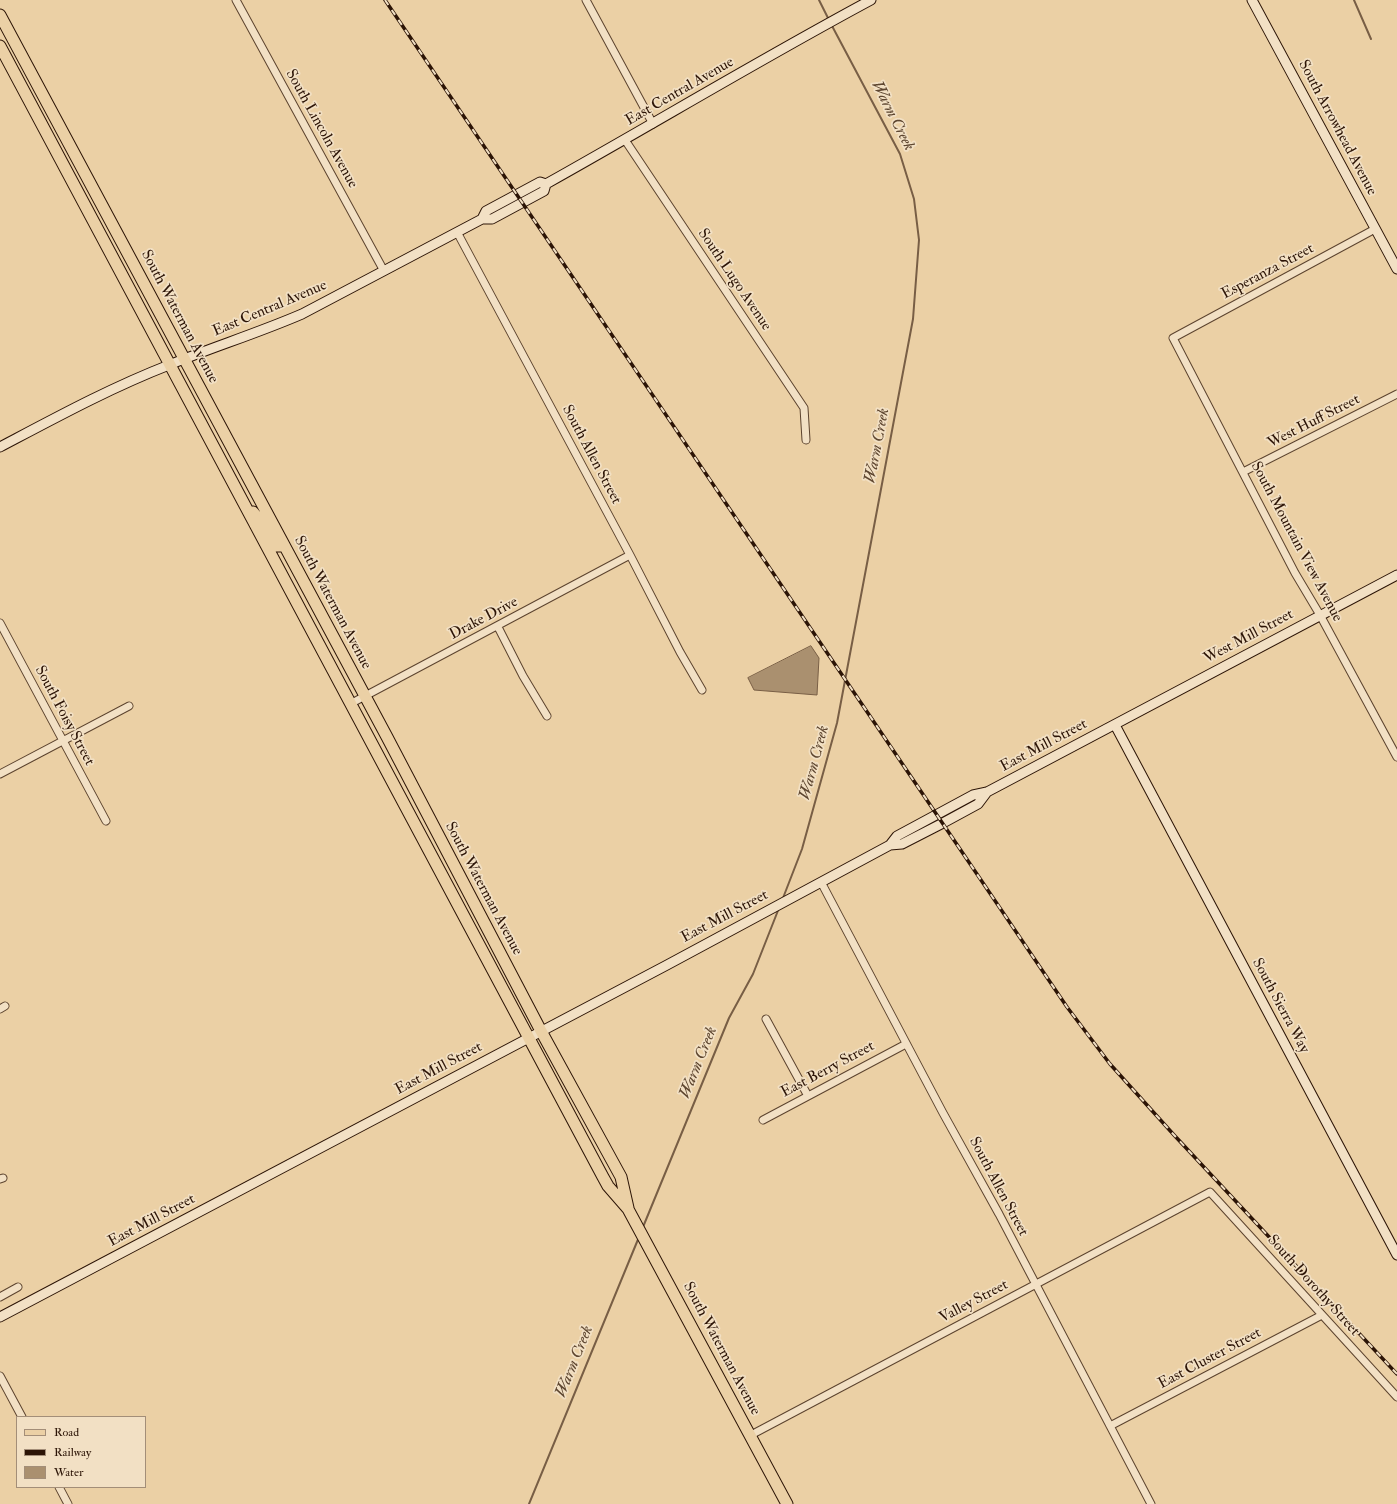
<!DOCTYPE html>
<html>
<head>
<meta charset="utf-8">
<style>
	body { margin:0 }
	#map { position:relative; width:1397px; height:1504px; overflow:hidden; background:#ebd0a5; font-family:"IM FELL Double Pica",serif }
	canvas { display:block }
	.legend { position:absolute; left:16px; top:1416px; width:130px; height:72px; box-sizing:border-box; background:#f2e0c4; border:1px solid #a38e78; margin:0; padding:5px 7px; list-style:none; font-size:12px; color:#2c1406 }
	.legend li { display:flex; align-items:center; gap:8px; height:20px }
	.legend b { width:20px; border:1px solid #a38e78 }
</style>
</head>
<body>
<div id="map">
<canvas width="1397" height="1504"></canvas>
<ul class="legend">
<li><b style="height:5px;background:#ebd0a5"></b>Road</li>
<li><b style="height:5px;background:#2c1406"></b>Railway</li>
<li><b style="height:11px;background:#aa906f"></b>Water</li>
</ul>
</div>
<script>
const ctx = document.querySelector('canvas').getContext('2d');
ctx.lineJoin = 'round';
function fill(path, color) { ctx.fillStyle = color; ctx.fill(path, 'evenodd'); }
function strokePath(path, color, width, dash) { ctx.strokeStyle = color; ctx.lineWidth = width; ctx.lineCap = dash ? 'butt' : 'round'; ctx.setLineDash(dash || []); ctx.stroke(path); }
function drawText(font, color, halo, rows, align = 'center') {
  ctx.font = font + ' "IM FELL Double Pica",serif'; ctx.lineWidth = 3.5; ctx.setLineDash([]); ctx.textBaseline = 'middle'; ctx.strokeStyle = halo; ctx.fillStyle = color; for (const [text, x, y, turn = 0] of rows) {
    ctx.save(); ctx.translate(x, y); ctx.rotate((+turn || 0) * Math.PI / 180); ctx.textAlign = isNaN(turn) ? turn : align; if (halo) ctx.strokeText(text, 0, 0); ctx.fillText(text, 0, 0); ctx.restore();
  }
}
const water = new Path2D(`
	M811,646l8,12 -2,37 -63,-5 -6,-12z`);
const stream = new Path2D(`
	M819,0l10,20
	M1354,0l17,39
	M783,898l19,-49 35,-126 76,-404 6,-79 -5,-41 -14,-45 -69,-130
	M643,1227l86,-209 24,-44 26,-66
	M529,1504l110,-267`);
const street = new Path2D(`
	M236,0l148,271
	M586,0l67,124
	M625,140l179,268 2,32
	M1375,229l-202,109 122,235 25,42 77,142
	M457,232l173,323 50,97 22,38
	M1243,472l154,-78
	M0,623l106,198
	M498,627l25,49 24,40
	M350,704l280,-149
	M0,774l129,-68
	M821,882l122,231 56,101 152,290
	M0,1009l5,-3
	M766,1019l42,77
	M763,1120l143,-76
	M0,1179l3,-1
	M0,1297l18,-10
	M0,1376l22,41
	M1110,1426l212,-111
	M751,1435l459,-243 187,205
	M59,1487l9,17`);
const secondary = new Path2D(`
	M1252,0l145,269
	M482,219l4,-8 54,-29 6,2c109,-61 215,-125 325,-184
	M0,447c55,-29 110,-59 169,-82 44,-18 89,-32 133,-51l180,-95h10l52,-28 2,-7
	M1115,725l282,530
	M890,845l7,-9 76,-41 14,-3 410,-217
	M0,1317l667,-352 223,-120 12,-1 41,-21 35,-19 9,-12`);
const primary = new Path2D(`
	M0,15l387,722 154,294 80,146 7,31
	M0,46l603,1131 5,9 20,23 159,295
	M253,512l11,13 12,21h8`);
const rail = new Path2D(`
	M385,0l682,1007 43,57 64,71 223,239`);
const streetNames = [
	["East Central Avenue",680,92,-30],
	["South Arrowhead Avenue",1337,128,62],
	["South Lincoln Avenue",321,129,61],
	["Esperanza Street",1268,272,-28],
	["South Lugo Avenue",734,280,56],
	["East Central Avenue",270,309,-23],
	["South Waterman Avenue",179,317,62],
	["West Huff Street",1314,422,-27],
	["South Allen Street",591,455,62],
	["South Mountain View Avenue",1296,542,62],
	["South Waterman Avenue",332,603,62],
	["Drake Drive",484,619,-28],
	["West Mill Street",1249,637,-28],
	["South Foisy Street",64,716,62],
	["East Mill Street",1044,746,-28],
	["South Waterman Avenue",483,889,62],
	["East Mill Street",725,917,-28],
	["South Sierra Way",1280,1006,62],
	["East Mill Street",439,1069,-28],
	["East Berry Street",828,1070,-28],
	["South Allen Street",998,1187,62],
	["East Mill Street",152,1221,-28],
	["South Dorothy Street",1313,1286,48],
	["Valley Street",974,1302,-28],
	["South Waterman Avenue",721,1349,62],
	["East Cluster Street",1210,1359,-28]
];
const waterNames = [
	["Warm Creek",892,116,63],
	["Warm Creek",878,446,-79],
	["Warm Creek",815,763,-75],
	["Warm Creek",699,1063,-68],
	["Warm Creek",575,1362,-68]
];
fill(water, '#aa906f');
strokePath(water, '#785e45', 1);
strokePath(stream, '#785e45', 2);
strokePath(street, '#5c432e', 9);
strokePath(secondary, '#2c1406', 11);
strokePath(primary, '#2c1406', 13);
strokePath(street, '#f2e0c4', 7);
strokePath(secondary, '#f2e0c4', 9);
strokePath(primary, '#ebd0a5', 11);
strokePath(rail, '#2c1406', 3.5);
strokePath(rail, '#f2e0c4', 2, [6]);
drawText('15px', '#2c1406', '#f2e0c4', streetNames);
drawText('italic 16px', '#5e4630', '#f2e0c4', waterNames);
</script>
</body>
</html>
